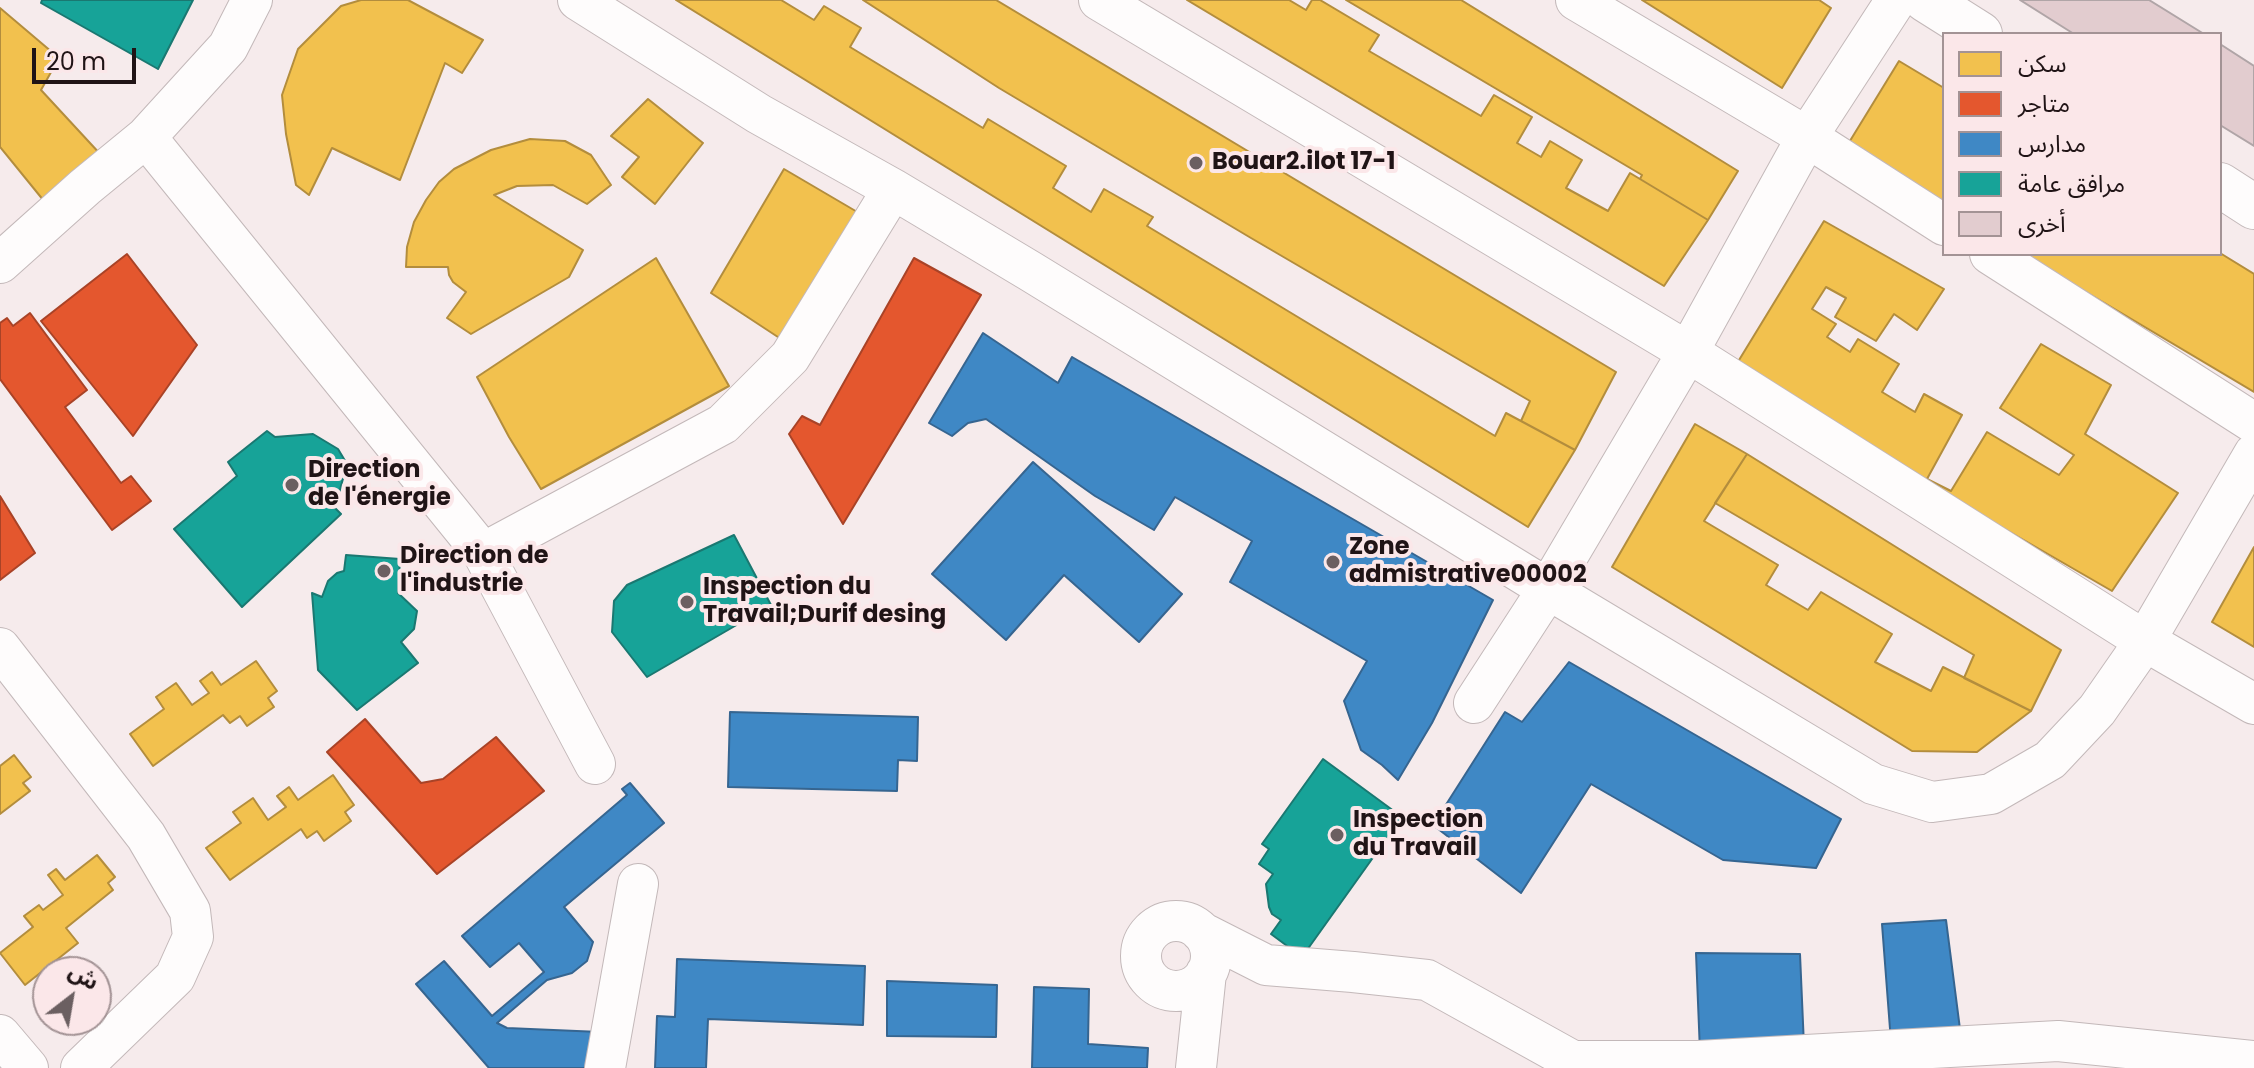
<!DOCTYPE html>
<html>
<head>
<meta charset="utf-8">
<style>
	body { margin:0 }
	#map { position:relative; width:2254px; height:1068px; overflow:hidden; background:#f6ebec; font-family:Poppins,"Noto Sans Arabic",sans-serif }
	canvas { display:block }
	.legend { position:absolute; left:1942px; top:32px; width:280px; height:224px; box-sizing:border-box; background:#fbe7e9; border:2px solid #a39395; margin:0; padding:10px 14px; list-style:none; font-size:24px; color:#201416 }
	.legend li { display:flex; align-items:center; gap:16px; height:40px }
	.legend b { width:40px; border:2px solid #a39395 }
	.north { position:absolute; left:32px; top:956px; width:80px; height:80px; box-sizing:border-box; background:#fbe7e9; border:2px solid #a39395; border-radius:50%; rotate:31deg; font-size:22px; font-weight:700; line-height:32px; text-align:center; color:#201416 }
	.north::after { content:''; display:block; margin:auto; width:28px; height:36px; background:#6b5f61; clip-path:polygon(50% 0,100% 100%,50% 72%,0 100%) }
	.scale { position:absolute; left:32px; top:48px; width:104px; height:36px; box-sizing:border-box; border:4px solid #201416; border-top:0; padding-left:10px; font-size:24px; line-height:28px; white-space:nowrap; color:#201416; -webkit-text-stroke:6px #fbe7e9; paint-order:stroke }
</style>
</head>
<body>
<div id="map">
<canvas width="2254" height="1068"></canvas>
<ul class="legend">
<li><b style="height:22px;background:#f2c14e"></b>سكن</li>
<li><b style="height:22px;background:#e4572e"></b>متاجر</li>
<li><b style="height:22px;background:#3f88c5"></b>مدارس</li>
<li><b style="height:22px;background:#17a398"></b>مرافق عامة</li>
<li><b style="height:22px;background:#e2cccf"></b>أخرى</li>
</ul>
<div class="north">ش</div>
<div class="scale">20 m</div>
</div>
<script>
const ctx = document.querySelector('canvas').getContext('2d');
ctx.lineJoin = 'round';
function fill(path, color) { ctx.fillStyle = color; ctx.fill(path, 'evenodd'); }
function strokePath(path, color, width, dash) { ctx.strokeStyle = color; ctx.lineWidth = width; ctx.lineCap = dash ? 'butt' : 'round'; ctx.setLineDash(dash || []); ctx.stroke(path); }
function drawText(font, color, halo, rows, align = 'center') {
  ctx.font = font + ' Poppins,sans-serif'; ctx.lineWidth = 8; ctx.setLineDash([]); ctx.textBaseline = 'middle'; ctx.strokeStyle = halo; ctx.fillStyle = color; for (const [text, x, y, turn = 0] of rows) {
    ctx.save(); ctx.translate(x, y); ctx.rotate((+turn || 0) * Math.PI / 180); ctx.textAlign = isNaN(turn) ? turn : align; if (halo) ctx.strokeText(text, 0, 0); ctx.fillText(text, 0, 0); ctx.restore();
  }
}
const homes = new Path2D(`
	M361,0h47l75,40 -21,33 -17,-10 -45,117 -68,-32 -23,47 -13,-10 -10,-51 -4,-39 16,-46 43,-43z
	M676,0h105l33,20 10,-14 37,22 -11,19 133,81 5,-9 78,47 -13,22 38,24 13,-23 49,28 -6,9 348,210 11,-23 69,37 -47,77z
	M863,0h133l620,372 -41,78 -54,-29 9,-20 -279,-163 -252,-150z
	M1187,0h102l17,10 6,-10h8l59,35 -10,16 112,65 13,-21 38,22 -15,26 24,14 9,-16 32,19 -16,28 42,23 22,-38 78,47 -44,66z
	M1346,0h115l277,171 -30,49 -68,-41 2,-4z
	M1642,0h177l12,8 -49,80z
	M0,8l59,50 -18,32 61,66 -58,45 -44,-54z
	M1899,61l45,27v120l-99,-59z
	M648,99l55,44 -48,61 -33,-27 17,-20 -28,-21z
	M530,139l35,2 26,14 20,30 -24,19 -34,-19 -36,1 -23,9 89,55 -14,27 -98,57 -24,-16 19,-26 -13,-10 -4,-7 -1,-8h-42l1,-20 7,-25 12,-22 13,-18 15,-13 37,-19z
	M784,169l75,44 -75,128 -73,-48z
	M1824,221l120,68 -27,41 -23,-16 -18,27 -41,-24 11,-19 -20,-11 -14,22 24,15 -9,13 23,15 8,-13 41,25 -17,28 33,20 9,-18 38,21 -35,64 24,12 36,-59 72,43 15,-20 -74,-47 41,-64 70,41 -26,49 93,59 -66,98 -284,-164 -92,-62z
	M2220,253l34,21v118l-232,-138z
	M656,258l73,128 -188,103 -32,-52 -32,-60z
	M1695,424l52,30 -43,67 74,44 -12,20 42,25 13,-18 71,42 -17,28 56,29 12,-24 88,44 -54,41 -65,-1 -300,-184z
	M1747,454l314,196 -30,61 -67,-33 10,-23 -259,-152z
	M2254,547v100l-42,-25z
	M256,661l21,30 -9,7 6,9 -27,19 -7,-10 -10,7 -7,-8 -70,51 -23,-32 34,-25 -8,-12 20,-14 16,22 17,-12 -9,-12 12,-9 9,13z
	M14,755l17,22 -8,6 7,8 -30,23v-48z
	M333,775l21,30 -9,7 6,9 -27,20 -7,-10 -10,7 -6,-9 -71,51 -24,-32 35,-25 -8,-11 20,-14 15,22 18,-13 -9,-11 12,-9 9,13z
	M97,855l18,22 -7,6 5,7 -47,38 12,15 -53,42 -25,-32 33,-26 -9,-11 15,-11 4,5 20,-15 -15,-20 8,-6 9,11z`);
const shops = new Path2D(`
	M127,254l70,91 -64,91 -92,-115z
	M914,258l67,37 -138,229 -54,-90 13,-18 18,9z
	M30,313l57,77 -22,17 56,76 10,-7 20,25 -39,29 -112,-151v-56l7,-5 6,8z
	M0,496l35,57 -35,27z
	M365,719l56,64 22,-4 53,-42 48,54 -107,83 -110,-122z`);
const schools = new Path2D(`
	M983,333l75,50 14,-26 421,243 -61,123 -34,57 -16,-15 -21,-15 -17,-49 23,-40 -137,-79 22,-41 -77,-44 -21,33 -59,-34 -109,-77 -18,4 -16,13 -23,-13z
	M1033,462l149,132 -43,48 -75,-67 -58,65 -74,-66z
	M1569,662l272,157 -25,49 -93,-8 -132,-76 -70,109 -88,-68 72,-113 17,10z
	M730,712l188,5 -1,44 -19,-1 -1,31 -169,-4z
	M630,783l34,40 -100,84 29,35 -6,19 -15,12 -25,7 -50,43 10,5 93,4 -2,36h-109l-73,-84 28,-23 48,55 52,-44 -25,-29 -29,24 -28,-31 165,-141 -5,-6z
	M1946,920l15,117 -70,5 -9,-118z
	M1696,953l104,1 4,92 -104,6z
	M677,959l188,7 -2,59 -155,-6 -2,49h-51l2,-52 18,1z
	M887,981l110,4 -1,52 -109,-1z
	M1034,987l55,2 -1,55 60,4 -1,20h-115z`);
const public = new Path2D(`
	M42,0h151l-35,69 -117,-66z
	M267,431l8,6 38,-3 25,15 9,15 -12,44 6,6 -99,93 -68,-78 63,-53 -9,-14z
	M734,535l37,70 -124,72 -35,-45 2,-31 13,-16z
	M346,555l54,4 -2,34 19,18 -3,18 -13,13 17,21 -61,47 -39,-40 -6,-77 10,4 6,-16 9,-8 7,-2z
	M1323,759l79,58 -100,140 -31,-23 10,-14 -9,-6 -3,-7 -3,-23 7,-10 -14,-10 10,-15 -7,-5z`);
const building = new Path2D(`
	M2020,0h129l55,34h-130z
	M2220,44l34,22v80l-34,-21z`);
const street = new Path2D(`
	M578,0l181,114 134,75 137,82 518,318 325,195 59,18 59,-8 59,-34 47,-50 48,-69 109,-187
	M1099,0l589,352 457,289 109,63
	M1576,0l231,137 137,88
	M146,137l337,416 112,211
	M1990,254l264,169
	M0,263l85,-76 61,-50 82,-90 24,-47
	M483,553l240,-129 67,-67 103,-168
	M0,648l146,188 44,75 3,26 -18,40 -94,91
	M1474,703l74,-114 140,-237 119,-215 89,-137
	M1141 956a35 35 0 1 1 70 0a35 35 0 1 1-70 0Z
	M1201,932l65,33 87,7 74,8 146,81h125l360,-20 196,20
	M0,1035l28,33
	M605,1068l33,-184
	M1196,1068l10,-95`);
const secondary = new Path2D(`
	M1926,0l54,34
	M2220,185l34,22`);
const markers = [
	[1196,163,8,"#6b5f61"],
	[292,485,8,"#6b5f61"],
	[1333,562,8,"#6b5f61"],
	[384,571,8,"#6b5f61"],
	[687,602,8,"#6b5f61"],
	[1337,835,8,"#6b5f61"]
];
const poiNames = [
	["Bouar2.ilot 17-1",1212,163],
	["Direction",308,471],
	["de l'énergie",308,499],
	["Zone",1349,548],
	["admistrative00002",1349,576],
	["Direction de",400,557],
	["l'industrie",400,585],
	["Inspection du",703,588],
	["Travail;Durif desing",703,616],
	["Inspection",1353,821],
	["du Travail",1353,849]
];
fill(homes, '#f2c14e');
strokePath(homes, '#b38d3d', 2);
fill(shops, '#e4572e');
strokePath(shops, '#a94327', 2);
fill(schools, '#3f88c5');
strokePath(schools, '#366590', 2);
fill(public, '#17a398');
strokePath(public, '#1a7871', 2);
fill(building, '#e2cccf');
strokePath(building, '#b0a5a7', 2);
strokePath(street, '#c3b8b9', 42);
strokePath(secondary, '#c3b8b9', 46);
strokePath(street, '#fefcfc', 40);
strokePath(secondary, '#fefcfc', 44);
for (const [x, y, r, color] of markers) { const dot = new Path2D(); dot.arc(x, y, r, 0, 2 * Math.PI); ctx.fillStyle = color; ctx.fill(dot); strokePath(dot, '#fbe7e9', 3); }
drawText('bold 24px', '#201416', '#fbe7e9', poiNames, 'left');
</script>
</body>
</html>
